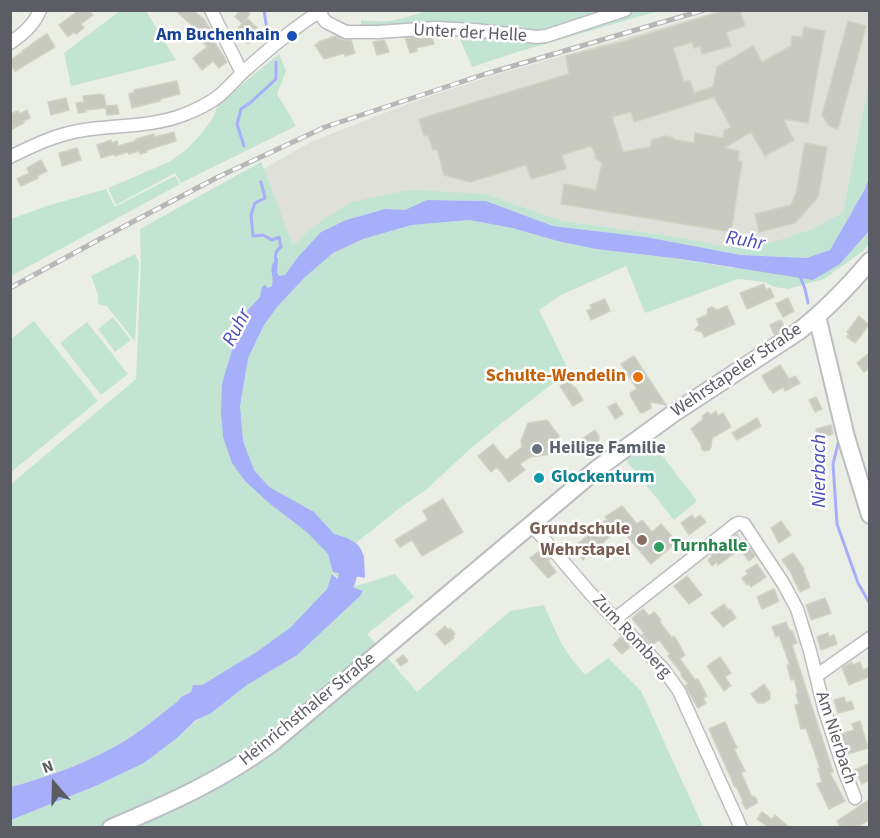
<!DOCTYPE html>
<html>
<head>
<meta charset="utf-8">
<style>
	body { margin:0 }
	#map { position:relative; width:880px; height:838px; overflow:hidden; background:#ebeee4; font-family:"Source Sans 3",sans-serif }
	canvas { display:block }
	.frame { position:absolute; inset:0; border:12px solid #5c5c64; pointer-events:none }
	.north { position:absolute; left:24px; top:754px; width:60px; height:60px; -webkit-text-stroke:4px #fff; paint-order:stroke; rotate:340deg; font-size:16px; font-weight:700; line-height:24px; text-align:center; color:#5c5c64 }
	.north::after { content:''; display:block; margin:auto; width:21px; height:27px; background:#5c5c64; clip-path:polygon(50% 0,100% 100%,50% 72%,0 100%) }
</style>
</head>
<body>
<div id="map">
<canvas width="880" height="838"></canvas>
<div class="frame"></div>
<div class="north">N</div>
</div>
<script>
const ctx = document.querySelector('canvas').getContext('2d');
ctx.lineJoin = 'round';
function fill(path, color) { ctx.fillStyle = color; ctx.fill(path, 'evenodd'); }
function strokePath(path, color, width, dash) { ctx.strokeStyle = color; ctx.lineWidth = width; ctx.lineCap = dash ? 'butt' : 'round'; ctx.setLineDash(dash || []); ctx.stroke(path); }
function drawText(font, color, halo, rows, align = 'center') {
  ctx.font = font + ' "Source Sans 3",sans-serif'; ctx.lineWidth = 5; ctx.setLineDash([]); ctx.textBaseline = 'middle'; ctx.strokeStyle = halo; ctx.fillStyle = color; for (const [text, x, y, turn = 0] of rows) {
    ctx.save(); ctx.translate(x, y); ctx.rotate((+turn || 0) * Math.PI / 180); ctx.textAlign = isNaN(turn) ? turn : align; if (halo) ctx.strokeText(text, 0, 0); ctx.fillText(text, 0, 0); ctx.restore();
  }
}
const industrial = new Path2D(`
	M717,11h152v71l-26,132 -31,15 -43,14 -41,4 -45,-9 -120,-17 -78,-27 -164,27 -28,24 -30,-76 50,-28 97,-38 66,-22z`);
const green = new Path2D(`
	M121,10l25,1 30,49 -105,26 -7,-33z
	M426,11h193l-81,29 95,-29h25l-144,42 -42,14 -18,-42 -32,-4 -61,7v-8c27,4 40,-1 65,-9z
	M279,54l7,17 -9,23 19,32 -115,57 -12,-21 18,-13 14,-15 12,-16 5,-14z
	M869,82l1,95 -5,12 -35,61 -24,8 -65,-3 -95,-18 -93,-11 -67,-25 -59,-1 -22,10 -20,-1 -39,11 -25,12 -16,44 28,-23 30,-14 49,-14 57,-5 43,8 49,14 35,7 85,10 51,9 108,-4 29,-33 1,12 -7,8 -39,28 -36,10 -14,-2 -9,-5 -27,-3 -93,34 -19,-47 -65,29 -22,15 30,61 -61,47 -38,31 -43,40 -30,21 -56,45 1,27 -9,-9c-2,6 -4,12 -7,17 -30,42 -81,69 -124,95h-9l-2,7 -10,5 -3,4c-17,13 -34,28 -52,39 -36,22 -75,36 -115,47v-303l125,-105 5,-116 -1,-34 121,-67 32,83 28,-24 30,-19 59,-12 75,4 78,27 120,17 45,9 41,-4 43,-14 31,-16z
	M169,162l6,11 -59,32 -8,-17z
	M175,176l5,8 -169,92v-57l36,-13 59,-17 9,18z
	M135,254l4,8 -4,80 -28,-36 -7,-1 -2,-3v-7l-7,-19z
	M113,317l18,23 -16,12 -17,-23z
	M34,321l64,80 -87,71v-133z
	M87,322l41,52 -27,21 -41,-52z
	M651,441l46,60 -23,19 -48,-60z
	M395,574l19,23 -47,37 50,58 93,-81 34,-6 17,38 10,15 14,17 23,-17 33,33 62,136 -692,1v-8l87,-35 46,-22 33,-25 20,-18 13,-6 37,-29 116,-94 -10,-4z`);
const water = new Path2D(`
	M869,177v54l-29,33 -27,16 -132,-21 -85,-10 -35,-7 -49,-14 -43,-8 -57,5 -49,14 -30,14 -28,24 -28,30 -13,18 -16,33 -8,48 3,35 11,29 15,17 45,25 20,22 13,4 10,6 4,5 3,8 1,21 -32,-6 -5,-18 -20,-21 -39,-30 -24,-22 -13,-18 -9,-26 -2,-26 1,-28 5,-16 9,-30 12,-27 12,-13 2,-10 3,-2 3,3 4,-2c3,-12 -6,-19 6,-28l-1,14 2,4 6,-1 13,-18 23,-25 25,-12 39,-11 20,1 22,-10 59,1 67,25 93,11 95,18 65,3 24,-8 35,-61z
	M332,574l10,9 21,8 -3,5 -63,59 -50,30 -37,29 -14,6 -19,18 -33,25 -46,22 -87,35v-33c40,-11 79,-25 115,-47 18,-11 35,-26 52,-39l3,-4 10,-5 2,-7h9l56,-34 33,-24 36,-38z`);
const stream = new Path2D(`
	M264,10l3,20
	M244,146l-7,-22 4,-15 10,-7 25,-23v-17
	M261,182l4,16 -10,5 -4,12 2,21 10,-1 9,5 7,-3 2,10c-6,4 -6,8 -5,16
	M800,276l5,13 3,14
	M839,440l-6,24 4,60 21,59 12,21`);
const river = new Path2D(`
	M330,604c15,-17 27,-30 9,-51`);
const building = new Path2D(`
	M79,10h10l4,5 -12,9 3,4 -8,6 -2,-2 -6,5 -9,-12z
	M175,10h18l13,11 -1,1 6,8 -3,2 19,30 -8,6 -6,-7 -11,9 -9,-12 14,-11 -7,-9 2,-1 -5,-5 1,-1z
	M240,10h6l4,4 -8,9 -7,-6z
	M726,10h14l5,16 -19,6 5,14 -29,8 -2,-8 -6,2 -2,-6 -19,6 11,34 6,-2 4,13 19,-6 4,-20 36,-21 9,16 29,-16 1,-10 10,1 2,-10 21,4 -17,92 -25,-4 11,21 -29,16 -14,-24 -27,16 15,3 -1,10 4,1 -11,70 -170,-28 3,-20 32,6 6,-27 -7,-5 1,-3 -5,-9 -29,9 4,14 -35,10 -5,-14 -56,17 -26,-7 -7,-26 -4,1 -5,-15 -4,1 -5,-17 150,-45 -3,-18 59,-15zM714,97l17,30 -7,4 -1,7 -28,-5 -1,10 -21,-4 1,-1 -8,-2 -14,4 -2,7 -27,5 -11,-35 19,-5 3,10z
	M247,18l12,12 -11,14 -5,-5 -2,2 -8,-7z
	M848,21l18,5 -28,103 -9,-3 -7,-11z
	M47,34l8,13 -40,24 -5,-7v-4l13,-8 -1,-1 8,-5 3,-3z
	M336,36l7,4h8l4,13 -10,3v-3l-21,6 -9,-14 4,-2 -1,-1z
	M432,36l2,8 -18,4 1,3 -7,2 -5,-15 15,-1v2z
	M384,40l1,3h1l3,9 -12,3 -4,-13z
	M177,81l3,13 -20,5v2l-28,7 -3,-14 5,-2v-2z
	M101,94l1,1h2l2,11 11,-1 2,9 -12,1 -1,-7 -21,2 1,2 -8,1 -2,-10 8,-1 -1,-6z
	M66,98l3,12 -18,5 -3,-13z
	M27,110l3,8 -7,3 1,2 -14,7v-16l8,-3 2,3z
	M174,132l2,9 -29,9v2l-7,2 -1,-3 -10,3 -1,-2 -13,4 -1,-2 -13,4 -4,-13 14,-5 1,3 5,-2 1,5 18,-5v-2l18,-5 1,3z
	M805,143l22,4 -9,50 -23,26 -36,9 -4,-18 36,-9 5,-12z
	M77,148l4,12 -19,6 -3,-13z
	M41,160l6,11 -10,5 1,2 -17,8 -4,-7 12,-6 -2,-5z
	M764,284l2,6 4,-2 4,9 -27,12 -7,-16z
	M788,298l6,13 -11,6 -7,-13z
	M605,299l5,12 -19,9 -4,-9 5,-3 -2,-3z
	M727,306l8,18 -31,13 -2,-5 -7,-2 4,-5 -2,-6 10,-4 1,-6 4,-2 5,3z
	M859,316l10,9 -14,18 -8,-6 2,-3 -2,-2z
	M781,320l4,8 -11,6 -4,-9z
	M870,352v16l-6,4 -7,-9z
	M634,356l32,49 -15,-3v6l-5,3 -4,2 -2,-1 -9,-15 -1,-4 7,-4 -16,-25z
	M780,365l9,14 6,-3 5,7 -15,8 -2,-4 -10,6 -2,-4 -1,1 -8,-14z
	M569,381l5,7 1,-1 8,13 -10,6 -13,-20z
	M816,397l6,12 -7,3 -6,-12z
	M616,403l7,11 -8,5 -7,-12z
	M716,411l2,5 5,-3 8,14 -19,11 -1,9 -2,3 -5,1 -3,-3 1,-2 -11,-17 12,-10 -1,-3 6,-4 2,3z
	M757,418l4,8 -24,14 -5,-7z
	M547,420l12,16 -7,18 -22,3 -10,7 5,6 -16,12 -12,-15 -6,5 -13,-16 15,-12 13,16 16,-13 -1,-6 7,-18z
	M831,425l2,9 -15,4 -2,-9z
	M595,430l4,7 -1,5 -3,2 -1,3 -5,1 -6,-10z
	M443,499l20,33 -41,24 -10,-16 -12,7 -5,-7 33,-20 -5,-9z
	M622,506l15,18 5,-4 10,12 9,-8 16,18 -26,22 -31,-36 -37,32 -10,-12 34,-29 -2,-2z
	M692,515l3,4 5,-4 6,7 -17,13 -8,-12z
	M781,521l10,14 -12,8 -8,-15z
	M737,534l8,12 -27,19 -1,-3 -5,4 -4,-6 4,-4 -1,-2z
	M750,548l5,8 -6,5 -6,-8z
	M542,549l8,10 -2,2 8,11 -8,6 -18,-20z
	M793,553l11,16 -1,1 7,17 -10,5 -10,-21 -8,-11z
	M757,564l9,13 -15,10 -2,-4 -2,2 -5,-7 6,-4 -2,-3z
	M687,576l15,19 -13,9 -15,-18z
	M774,589l5,12 -17,8 -5,-12z
	M825,598l6,15 -20,7 -5,-15z
	M724,604l4,6 2,-1 6,9 -13,9 -12,-14z
	M643,609l6,7 5,-4 7,8 -2,1 13,17 2,-2 3,5 8,14 -5,4 15,21 3,-1 9,17 -4,2 3,5 -8,5 -13,-22 3,-2 -7,-9 1,-1 -14,-18 2,-2 -11,-14 -7,5 -10,-10 2,-2 -12,-15z
	M786,622l4,9 2,-1 5,13 -5,2 41,127 -3,1 15,28 -16,8 -12,-25 5,-2 -4,-13 2,-1 -14,-40 -5,1 -6,-24 4,-1 -3,-10 2,-1 -4,-14 -3,1 -4,-15h3l-11,-30 -3,2 -4,-10z
	M445,626l3,4 2,-2 5,6 -2,2 1,2 -9,7 -9,-11z
	M828,633l1,4 5,-2 3,9 -16,6 -4,-13z
	M621,637l9,10 -8,7 -9,-9z
	M403,655l5,6 -7,5 -5,-6z
	M720,657l11,16 -6,4 6,9 -7,5 -17,-25z
	M852,662l1,3 7,-3 3,8 7,-3v9l-21,9 -7,-17z
	M764,684l6,9v6l-6,4h-6l-7,-9z
	M844,697l2,6 5,-2 3,8 -16,4 -4,-13z
	M860,721l8,27 -20,6 -7,-20 13,-4 -2,-6z
	M725,722l12,26 -3,1 11,22 -4,2 11,24 2,-1 3,4v3l-11,6 -4,-7 1,-1 -7,-15 -1,1 -26,-58z
	M870,763v17l-8,4 -7,-14z
	M870,799v20l-14,9 -16,-2 -3,-5z
	M762,812l10,7 3,-4 15,13h-24l1,-2 -10,-7z`);
const street = new Path2D(`
	M211,10l31,63
	M319,13l7,9 20,10h32l57,-4 39,2 63,7 9,-1 79,-26
	M10,43c13,-9 24,-18 30,-33
	M10,157c24,-12 47,-23 74,-27 33,-5 67,-3 99,-15 13,-5 26,-11 37,-20 8,-7 15,-15 23,-23 25,-22 50,-44 79,-62
	M531,524l59,69 74,77 15,21 62,137
	M615,619l121,-95 3,-1 5,1 39,59 14,26 13,42 14,57 20,62 11,28
	M816,676l54,-38`);
const secondary = new Path2D(`
	M817,316l29,121 24,78
	M111,828c59,-25 109,-47 161,-85l325,-274 77,-56 125,-82c27,-21 49,-44 71,-70`);
const rail = new Path2D(`
	M10,288l90,-49 118,-62 107,-50 157,-52 222,-65`);
const markers = [
	[292,36,6,"#1a4fb4"],
	[638,377,6,"#e8710a"],
	[537,449,6,"#6b7280"],
	[539,478,6,"#0f9aa8"],
	[642,540,6,"#8d6e63"],
	[659,547,6,"#2e9e5b"]
];
const streetNames = [
	["Unter der Helle",470,34,3],
	["Wehrstapeler Straße",737,371,-34],
	["Zum Romberg",631,637,47],
	["Heinrichsthaler Straße",308,710,-39],
	["Am Nierbach",835,738,72]
];
const transitNames = [
	["Am Buchenhain",280,36]
];
const foodNames = [
	["Schulte-Wendelin",626,377]
];
const worshipNames = [
	["Heilige Familie",549,449]
];
const cultureNames = [
	["Glockenturm",551,478]
];
const educationNames = [
	["Grundschule",630,530],
	["Wehrstapel",630,551]
];
const leisureNames = [
	["Turnhalle",671,547]
];
const waterNames = [
	["Ruhr",745,242,10],
	["Ruhr",238,328,-62],
	["Nierbach",821,471,-90]
];
fill(industrial, '#dee0d9');
fill(green, '#c2e4d2');
fill(water, '#a8affa');
strokePath(stream, '#a8affa', 3);
strokePath(river, '#a8affa', 18);
fill(building, '#c8c9c1');
strokePath(building, '#d0d2c3', 1.5);
strokePath(street, '#bcbcc2', 15);
strokePath(secondary, '#bdbdc4', 20);
strokePath(street, '#fff', 12);
strokePath(secondary, '#fff', 16);
strokePath(rail, '#b7b7b8', 5);
strokePath(rail, '#fff', 3, [9]);
for (const [x, y, r, color] of markers) { const dot = new Path2D(); dot.arc(x, y, r, 0, 2 * Math.PI); ctx.fillStyle = color; ctx.fill(dot); strokePath(dot, '#fff', 2); }
drawText('18px', '#5c5c64', '#fff', streetNames);
drawText('bold 18px', '#164399', '#fff', transitNames, 'right');
drawText('bold 18px', '#c56008', '#fff', foodNames, 'right');
drawText('bold 18px', '#5b616d', '#fff', worshipNames, 'left');
drawText('bold 18px', '#0d838f', '#fff', cultureNames, 'left');
drawText('bold 18px', '#785e54', '#fff', educationNames, 'right');
drawText('bold 18px', '#27864d', '#fff', leisureNames, 'left');
drawText('italic 20px', '#4b4dbd', '#fff', waterNames);
</script>
</body>
</html>
